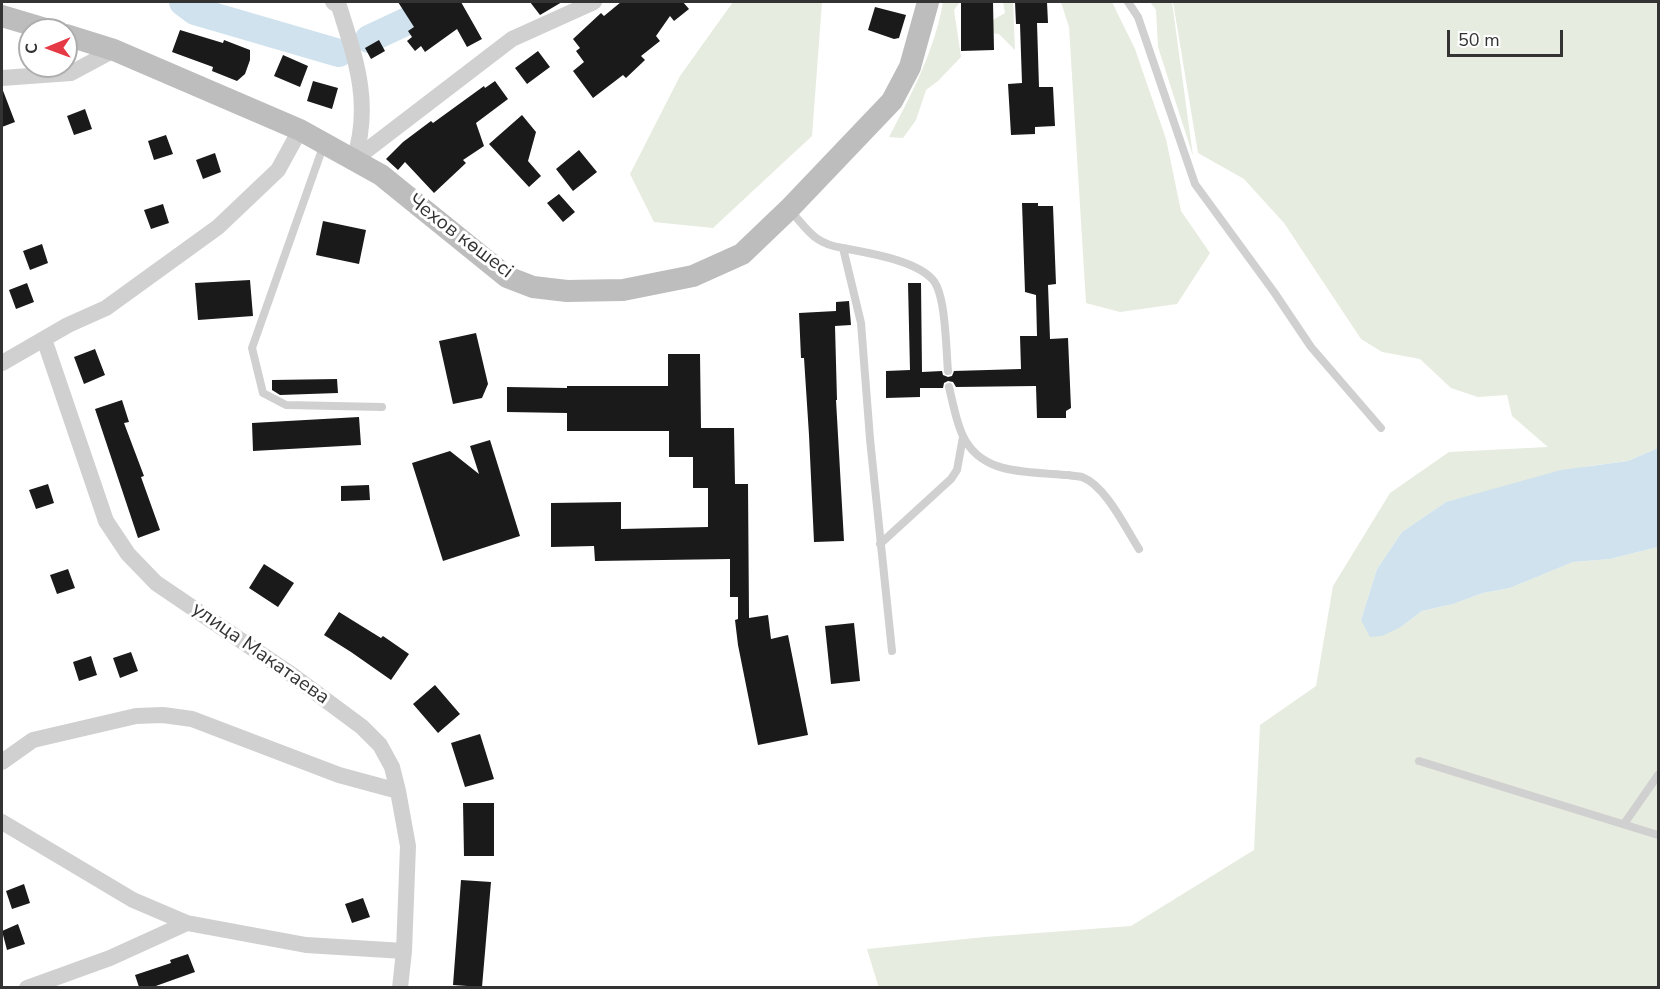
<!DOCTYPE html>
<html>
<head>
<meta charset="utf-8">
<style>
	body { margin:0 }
	#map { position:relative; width:1660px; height:989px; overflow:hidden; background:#fff; font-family:"Nunito Sans",sans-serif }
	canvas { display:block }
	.frame { position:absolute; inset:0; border:3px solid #333; pointer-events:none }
	.north { position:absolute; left:18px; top:18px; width:60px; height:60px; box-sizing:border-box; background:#fff; border:2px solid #adadad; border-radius:50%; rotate:269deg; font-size:16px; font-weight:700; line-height:24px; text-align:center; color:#333 }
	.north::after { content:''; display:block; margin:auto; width:21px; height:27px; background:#e63946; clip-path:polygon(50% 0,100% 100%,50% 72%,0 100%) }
	.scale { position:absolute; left:1447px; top:30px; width:116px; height:27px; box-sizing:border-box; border:3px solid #333; border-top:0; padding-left:8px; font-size:18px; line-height:21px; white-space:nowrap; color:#333; -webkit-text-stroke:4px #fff; paint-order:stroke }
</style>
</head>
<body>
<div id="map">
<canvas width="1660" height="989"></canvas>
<div class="frame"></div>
<div class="north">С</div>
<div class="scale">50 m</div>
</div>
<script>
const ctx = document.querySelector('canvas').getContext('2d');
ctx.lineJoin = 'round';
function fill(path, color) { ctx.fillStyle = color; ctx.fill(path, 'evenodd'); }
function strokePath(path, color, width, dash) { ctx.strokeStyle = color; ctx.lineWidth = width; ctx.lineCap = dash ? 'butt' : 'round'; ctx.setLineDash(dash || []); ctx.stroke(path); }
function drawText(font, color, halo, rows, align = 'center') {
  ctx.font = font + ' "Nunito Sans",sans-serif'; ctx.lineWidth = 6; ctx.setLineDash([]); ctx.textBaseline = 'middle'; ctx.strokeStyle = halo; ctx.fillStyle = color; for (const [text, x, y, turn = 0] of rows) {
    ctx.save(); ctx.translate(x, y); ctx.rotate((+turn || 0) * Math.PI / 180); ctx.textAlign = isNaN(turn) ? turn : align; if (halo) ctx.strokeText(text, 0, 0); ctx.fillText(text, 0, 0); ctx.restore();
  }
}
const green = new Path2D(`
	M733,2h89l-10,134 -99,92 -59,-6 -24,-48 50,-98z
	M943,2h17l-6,8 7,47 -23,24 -12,9 -10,30 -13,18 -14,-1c23,-43 46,-88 54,-135z
	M1003,2h10l2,48 -16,-16 -16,-2 1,-7 21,-12z
	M1061,2h51l23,47 31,90 15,72 29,42 -33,51 -57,8 -34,-9 -17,-276z
	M1150,2h22l21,154 -35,-109 -2,-37z
	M1173,2h485v446l-30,13 -39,5 -143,36 -44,30 -25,37 -16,51 40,7 21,-16 31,-7 30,-11 27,-5 63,-26 37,-3 48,-12v440l-779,1 -12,-39 118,-12 146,-11 123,-76 6,-125 56,-39 17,-100 57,-93 59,-41 99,-5 -36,-31 -5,-21 -29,2 -27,-9 -31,-29 -38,-7 -21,-13 -77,-116 -40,-44 -46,-26z`);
const water = new Path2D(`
	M1658,448v99l-48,12 -37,3 -63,26 -27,5 -30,11 -31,7 -21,16 -19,9 -12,1 -9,-17 16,-51 25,-37 44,-30 115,-32 67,-9z`);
const river = new Path2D(`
	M183,2l12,9 144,42
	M369,39l79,-37`);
const building = new Path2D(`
	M398,2h63l21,37 -15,8 -10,-18 -32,23 -4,-6 -6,5 -8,-10 5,-4 -4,-6 6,-4z
	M530,2h32l-22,13z
	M621,2h62l6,7 -15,12 -4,-5 -14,20 4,5 -19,15 4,4 -19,18 -3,-3 -30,23 -20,-27 11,-9 -8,-11 4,-3 -7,-9 28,-26 3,3z
	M961,2h32l1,48 -33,1z
	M1015,2h32l1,21h-11l2,64h14l2,39 -20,1v7l-24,1 -3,-51 14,-1 -2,-59h-4z
	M875,7l31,8 -7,23 -5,1 -26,-9z
	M180,30l43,13 1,-3 26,10v10l-5,14 -8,7 -25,-10 1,-4 -41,-15z
	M379,40l6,11 -14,8 -6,-11z
	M538,51l12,16 -23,17 -12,-16z
	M283,55l25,11 -8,21 -26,-11z
	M313,81l25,7 -6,21 -25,-8z
	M495,81l13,18 -32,24 8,23 -21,14 3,3 -32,30 -29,-31 -7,8 -12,-11 17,-17 28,-21 2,2 51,-37 1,2z
	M2,88l13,34 -13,5z
	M85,109l7,20 -18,6 -7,-19z
	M522,115l14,17 -8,29 13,15 -12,11 -40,-43z
	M166,135l7,19 -19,6 -6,-19z
	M579,150l18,22 -24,19 -17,-22z
	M215,153l6,19 -18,7 -7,-19z
	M559,194l16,18 -12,10 -16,-19z
	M1022,203h16v3h15l3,78 -8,1 2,54 18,-1 3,70 -5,3v7h-29l-1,-32 -80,1 -3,-5 -5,-1 -4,2 -1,5h-23v9l-34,1v-27l24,-1 -2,-87h13l1,89 20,-1 1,4 5,2 4,-1 2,-5 67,-2 -1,-33h17l-1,-41 -11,-3z
	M163,204l6,19 -18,6 -7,-19z
	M323,221l43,9 -7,34 -43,-9z
	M42,244l6,19 -18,7 -7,-19z
	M250,280l3,36 -55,4 -3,-37z
	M27,283l7,19 -18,7 -7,-19z
	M849,301l2,24 -16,1 2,74h-1l8,141 -30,1 -5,-107 -5,-77h-3l-2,-45 37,-2v-9z
	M476,333l12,51 -6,14 -29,6 -14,-63z
	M95,349l10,26 -21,9 -10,-27z
	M668,354h32l1,74h33l1,56h13l1,134 19,-3 3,24 17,-4 20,100 -50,10 -20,-100 -3,-25 3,-1v-22h-8v-38l-135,2 -1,-15 -43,1v-44l70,-1v27l87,-2v-39h-15v-31h-24v-26h-102v-18l-60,-1v-25l60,1v-2h101z
	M337,379l1,14 -58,2 -8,-5v-10z
	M122,400l7,22 -5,1 20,53 -3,1 19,53 -22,8 -43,-129z
	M359,417l2,28 -108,6 -1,-28z
	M490,440l30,96 -77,25 -31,-98 38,-12 29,23 -9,-28z
	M48,484l6,19 -18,6 -7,-19z
	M369,485l1,15 -29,1v-15z
	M264,564l30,19 -16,24 -29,-19z
	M68,569l7,19 -18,6 -7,-19z
	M339,612l42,26 2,-2 26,18 -18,26 -40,-28 -27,-17z
	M854,623l6,58 -29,3 -6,-58z
	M131,652l7,19 -18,7 -7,-20z
	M91,656l6,19 -18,6 -6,-19z
	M435,685l25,29 -22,19 -25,-29z
	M480,734l14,45 -29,8 -14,-44z
	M463,803h31v53h-30z
	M461,880l30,2 -9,105 -29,-2z
	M24,884l6,19 -18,6 -6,-18z
	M363,898l7,19 -18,6 -7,-19z
	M18,924l7,20 -18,6 -5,-19z
	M188,954l7,18 -42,15h-14l-4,-12 36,-12 -1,-3z`);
const service = new Path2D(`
	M1128,2l10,15 57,167 79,108 37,55 70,81
	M324,144l-72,204 11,45 23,12 96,2
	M789,209c19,21 25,35 54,39l18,75 9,116 22,212
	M843,248c25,5 73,12 90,32 13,15 13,70 15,91
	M949,387c4,16 7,35 14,49 19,40 65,35 102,39
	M1068,475c4,1 10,1 14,2 24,9 44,52 57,72
	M880,544l71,-65 6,-9 6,-33
	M1419,761l239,74
	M1624,824l34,-49`);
const minor = new Path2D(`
	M333,2l6,4c17,54 33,98 15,154
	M2,78l69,-5 43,-23
	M354,160l158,-121 82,-37
	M44,339l62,182 22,33 28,29 136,92 70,52 18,18 12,22 6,24 10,55 -4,105 -4,37
	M2,363l66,-38 38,-17 112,-81 60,-57 22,-40
	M2,762l31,-22 103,-24 27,-1 29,4 147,56 59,16
	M2,822l131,78 54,23 119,22 98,6
	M27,988l83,-30 77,-35`);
const secondary = new Path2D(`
	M2,16l47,14
	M66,35l48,15 186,80 81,45 126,102 26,10 34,4 56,-1 70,-14 49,-22 47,-45 103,-108 18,-34 18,-65`);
const streetNames = [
	["Чехов көшесі",460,237,37],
	["улица Макатаева",260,654,35]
];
fill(green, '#e6ecdf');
fill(water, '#cfe2ee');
strokePath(river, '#cfe2ee', 28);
fill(building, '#1a1a1a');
strokePath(service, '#d0d0d0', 8);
strokePath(minor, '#d0d0d0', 16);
strokePath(secondary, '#bdbdbd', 22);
drawText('20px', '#333', '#fff', streetNames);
</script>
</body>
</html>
